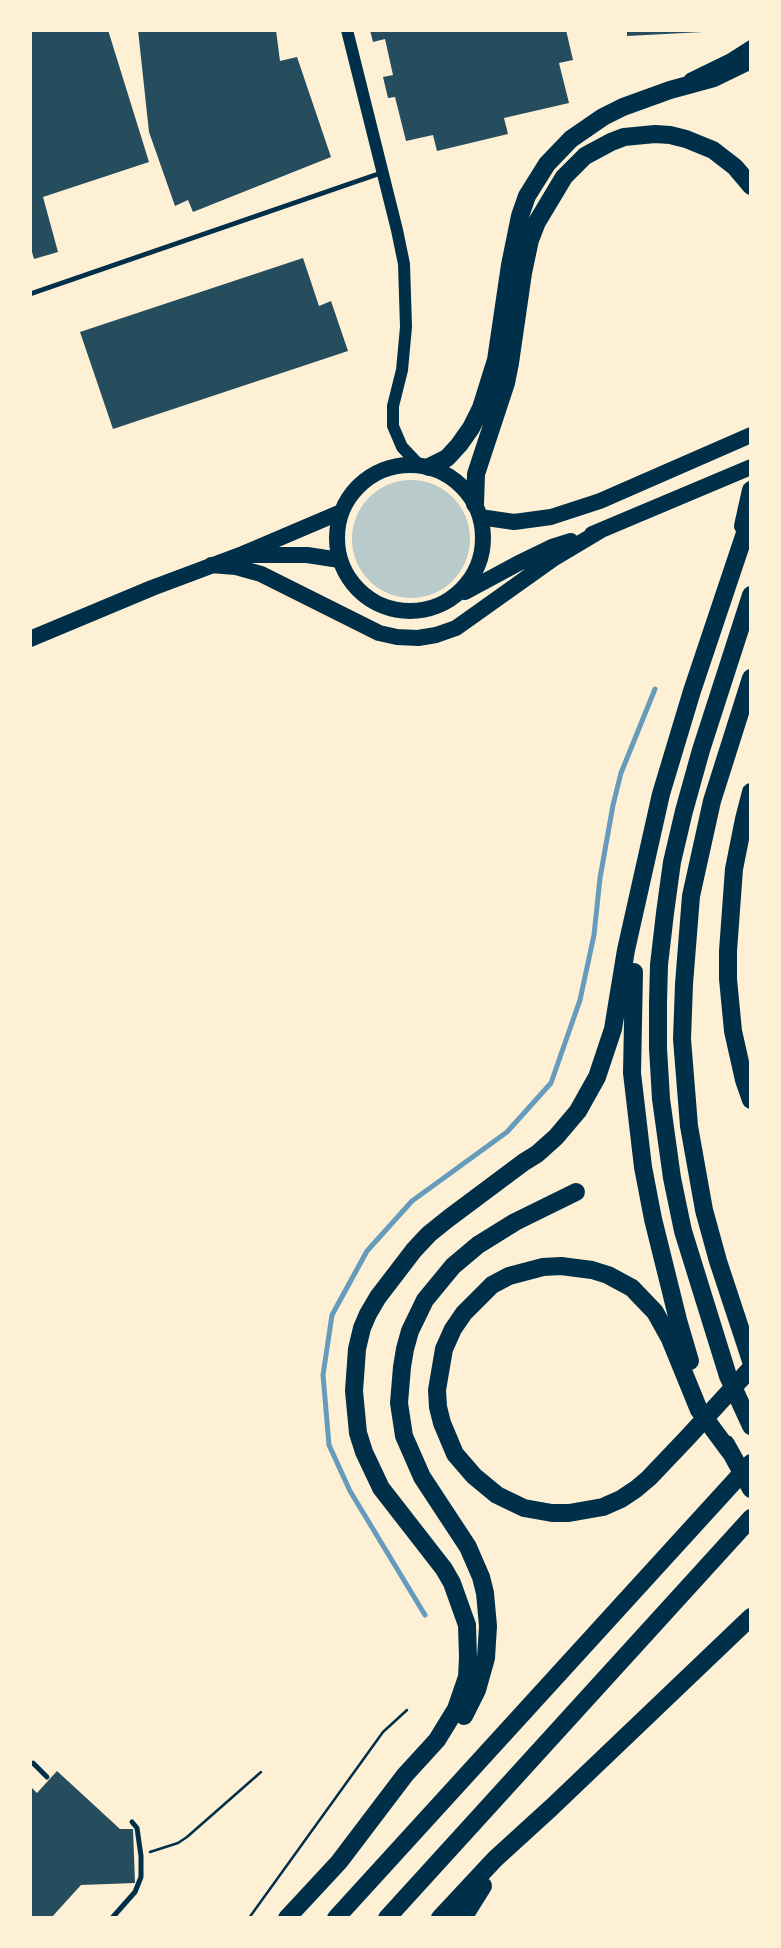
<!DOCTYPE html>
<style>
body{margin:0}
#map{position:relative;width:781px;height:1948px;overflow:hidden;background:#fdf0d5;font-family:Cabin,sans-serif}
canvas{display:block}
.frame{position:absolute;inset:0;border:32px solid #fdf0d5;pointer-events:none}
</style>
<div id="map">
<canvas width="781" height="1948"></canvas>
<div class="frame"></div>
</div>
<script>
const c = document.querySelector('canvas').getContext('2d');
c.lineJoin = 'round';
function fillPath(path, color) {
  c.fillStyle = color;
  c.fill(path, 'evenodd');
}
function toPath(rows) {
  const path = new Path2D();
  for (const r of rows) {
    if (r.length === 3) {
      path.moveTo(r[0] + r[2], r[1]);
      path.arc(r[0], r[1], r[2], 0, 2 * Math.PI);
      continue;
    }
    path.moveTo(r[0], r[1]);
    for (let i = 2; i < r.length; i += 2) path.lineTo(r[i], r[i + 1]);
  }
  return path;
}
function trace(path, color, width, dash) {
  c.strokeStyle = color;
  c.lineWidth = width;
  c.lineCap = dash ? 'butt' : 'round';
  c.setLineDash(dash || []);
  c.stroke(path);
}
fillPath(toPath([
 [411,539,59]
]), '#b9caca');
trace(toPath([
 [425,1615,350,1491,329,1445,323,1375,332,1315,367,1251,412,1201,507,1132,551,1083,580,1000,594,935,600,878,613,805,621,773,655,689]
]), '#669bbc', 5);
fillPath(toPath([
 [37,30,108,30,149,162,43,197,58,252,34,259,30,245,30,32],
 [138,30,276,30,280,61,297,57,331,157,193,212,188,200,175,206,149,132],
 [370,30,566,30,573,60,559,63,569,103,504,118,508,134,437,151,433,135,406,141,395,97,388,98,383,77,393,75,385,39,373,42],
 [627,30,702,30,703,32,627,36],
 [303,258,319,306,331,301,348,351,113,429,80,332],
 [57,1771,120,1829,133,1829,135,1883,81,1885,51,1918,30,1918,30,1786,37,1793]
]), '#264d5e');
trace(toPath([
 [150,1852,178,1843,187,1837,261,1772],
 [249,1918,383,1732,407,1710]
]), '#003049', 2.5);
trace(toPath([
 [30,294,381,173],
 [30,1764,33,1763,47,1777],
 [112,1918,135,1892,141,1877,141,1856,137,1828,132,1822]
]), '#003049', 5);
trace(toPath([
 [347,30,397,230,404,264,406,327,402,370,393,406,393,426,402,447,420,466],
 [690,79,729,60,751,46]
]), '#003049', 12);
trace(toPath([
 [410,538,73],
 [480,517,514,522,551,517,600,501,751,435],
 [592,534,751,467],
 [246,555,307,555,340,560],
 [211,565,236,567,261,574,379,633,397,637,418,638,436,635,456,628,553,559,600,531],
 [465,592,517,564,552,547,571,541],
 [30,639,152,588,240,555,341,512]
]), '#003049', 16);
trace(toPath([
 [429,467,447,458,459,445,471,428,481,408,496,360,510,265,520,216,527,196,547,164,571,139,603,117,623,107,670,90,714,78,751,60],
 [475,504,476,474,506,383,510,363,523,273,530,240,537,222,564,177,585,156,611,142,624,137,655,134,670,135,686,139,713,150,735,167,751,186],
 [743,526,751,490],
 [751,595,701,750,684,811,672,862,665,913,659,965,658,1002,658,1048,661,1099,672,1178,683,1231,728,1376,751,1426],
 [751,678,712,801,691,896,684,984,682,1039,689,1126,704,1210,718,1261,751,1361],
 [751,792,744,819,734,869,728,951,728,979,733,1031,744,1080,751,1100],
 [634,972,632,1073,643,1167,653,1219,678,1320,690,1361],
 [726,1444,751,1489],
 [730,1452,699,1410,670,1339,655,1312,632,1288,608,1275,592,1270,561,1266,543,1267,509,1276,492,1285,464,1313,453,1329,444,1349,437,1390,438,1407,442,1423,455,1454,474,1476,497,1495,524,1508,552,1513,569,1513,603,1507,621,1499,636,1489,649,1478,688,1437,751,1368],
 [464,1716,477,1690,486,1658,488,1626,485,1593,481,1577,468,1547,422,1477,404,1436,399,1403,402,1367,405,1349,410,1331,425,1300,453,1266,478,1245,515,1222,576,1192],
 [287,1918,339,1862,405,1775,437,1740,456,1709,467,1677,468,1658,467,1625,452,1583,444,1569,381,1488,364,1452,358,1433,354,1391,357,1349,362,1328,368,1314,378,1297,414,1250,429,1234,449,1218,524,1162,537,1154,556,1137,578,1111,597,1077,613,1029,626,950,661,794,692,691,751,515],
 [336,1918,751,1463],
 [387,1918,751,1518],
 [440,1918,495,1859,552,1807,751,1617],
 [463,1918,483,1886]
]), '#003049', 18);
</script>
